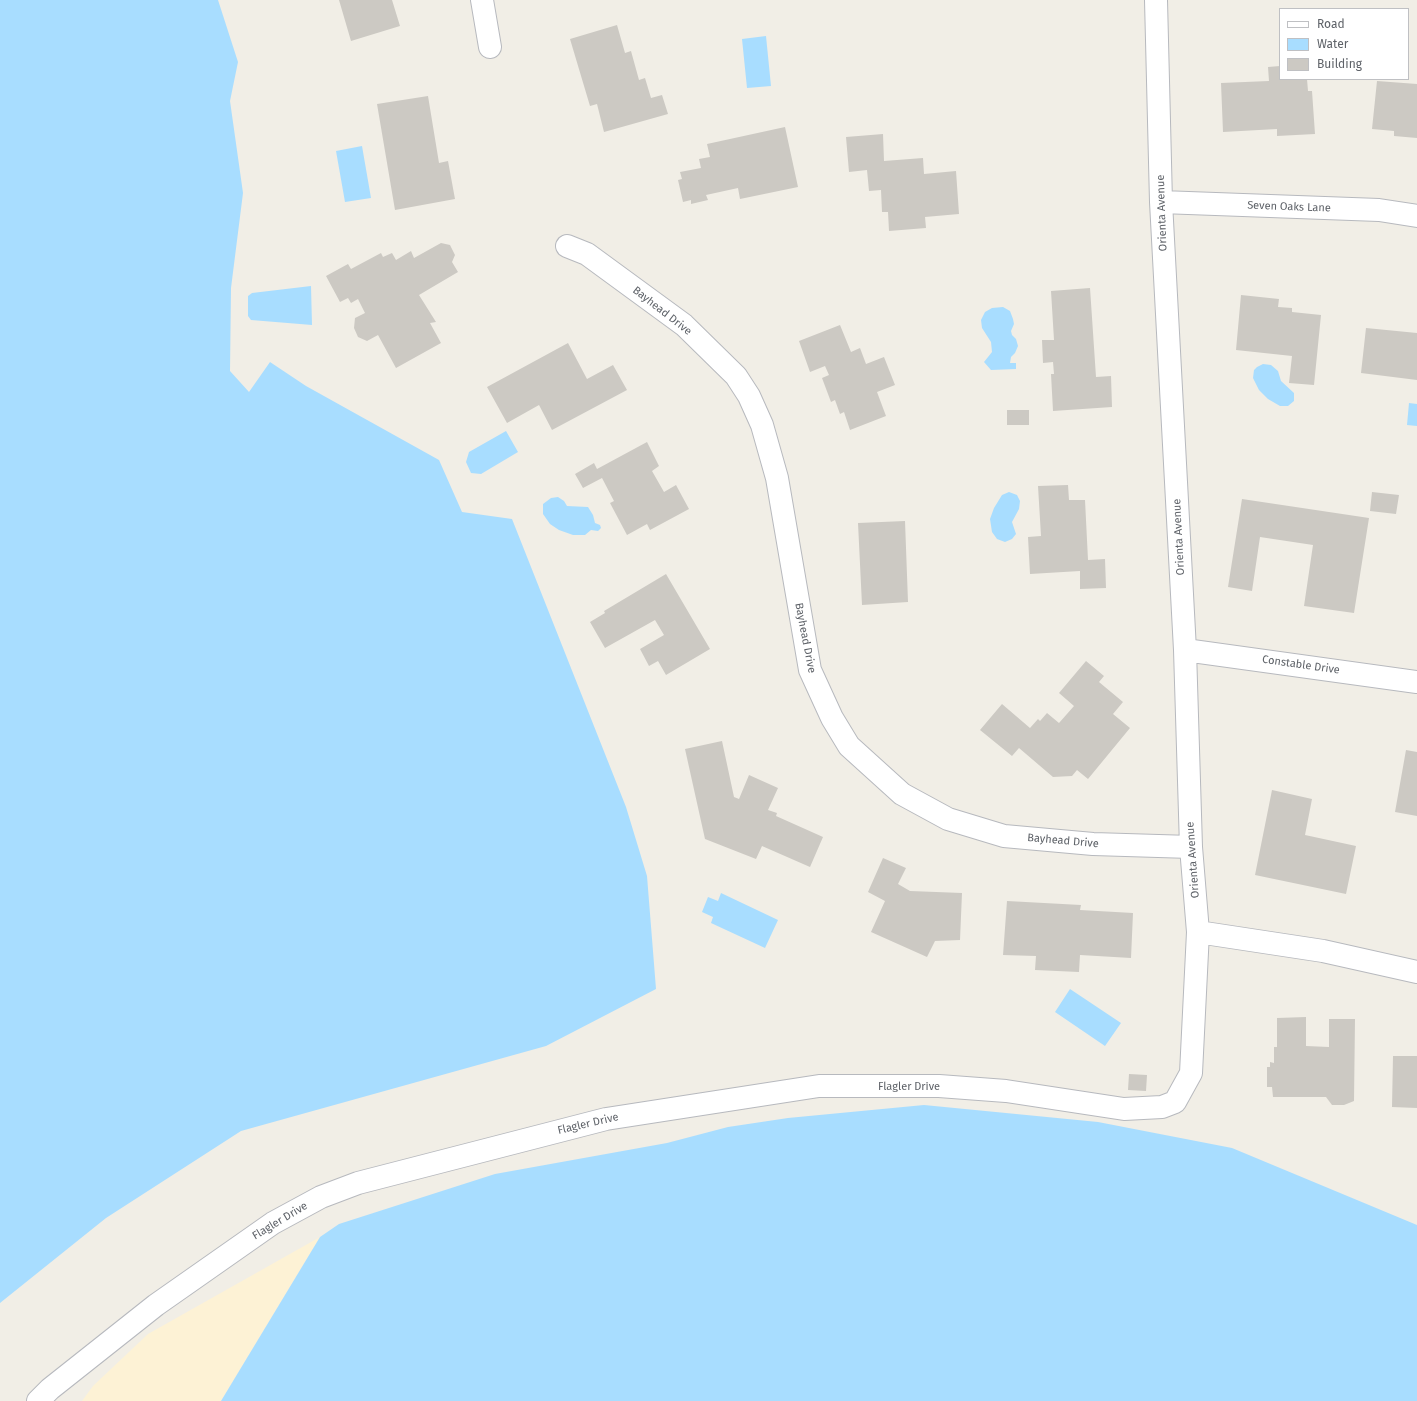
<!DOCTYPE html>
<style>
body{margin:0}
#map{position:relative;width:1417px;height:1401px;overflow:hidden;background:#f1eee6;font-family:"Fira Sans",sans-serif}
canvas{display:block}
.legend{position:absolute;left:1279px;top:8px;width:130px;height:72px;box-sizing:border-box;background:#fff;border:1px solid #bfc0c3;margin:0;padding:5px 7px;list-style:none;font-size:12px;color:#5e6268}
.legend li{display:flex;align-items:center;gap:8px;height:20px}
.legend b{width:20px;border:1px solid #bfc0c3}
</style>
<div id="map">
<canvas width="1417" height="1401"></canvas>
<ul class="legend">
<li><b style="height:5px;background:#fff"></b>Road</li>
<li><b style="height:11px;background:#a8ddff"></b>Water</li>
<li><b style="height:11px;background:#ccc9c3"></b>Building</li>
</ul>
</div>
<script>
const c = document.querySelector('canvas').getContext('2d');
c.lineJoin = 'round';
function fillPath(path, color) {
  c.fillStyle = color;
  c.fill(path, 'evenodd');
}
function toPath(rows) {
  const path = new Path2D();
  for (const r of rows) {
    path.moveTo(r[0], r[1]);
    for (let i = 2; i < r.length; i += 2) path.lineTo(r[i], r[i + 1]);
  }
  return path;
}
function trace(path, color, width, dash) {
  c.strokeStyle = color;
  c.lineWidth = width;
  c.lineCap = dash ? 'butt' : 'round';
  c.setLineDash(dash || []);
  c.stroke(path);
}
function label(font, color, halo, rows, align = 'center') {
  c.font = font + ' "Fira Sans",sans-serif';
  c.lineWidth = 3;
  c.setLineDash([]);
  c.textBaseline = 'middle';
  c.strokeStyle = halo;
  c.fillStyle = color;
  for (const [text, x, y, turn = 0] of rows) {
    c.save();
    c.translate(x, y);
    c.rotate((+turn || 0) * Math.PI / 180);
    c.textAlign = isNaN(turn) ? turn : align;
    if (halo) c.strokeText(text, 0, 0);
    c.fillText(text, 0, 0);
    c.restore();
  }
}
fillPath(toPath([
 [320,1237,221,1401,82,1401,93,1386,148,1334]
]), '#fdf2d5');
fillPath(toPath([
 [0,0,218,0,238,62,230,101,243,193,231,288,230,371,249,392,270,362,306,386,439,460,462,512,512,519,626,807,647,876,656,989,546,1046,241,1131,106,1218,0,1303],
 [766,36,771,86,747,88,742,39],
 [362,146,371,198,345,202,336,151],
 [311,286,312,325,251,320,248,316,248,296,252,293],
 [1003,307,1010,311,1013,319,1014,324,1011,331,1012,335,1016,339,1018,346,1015,353,1011,357,1010,363,1016,363,1016,369,991,370,984,362,992,352,991,342,982,328,981,320,985,312,992,308],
 [1263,364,1271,365,1278,371,1281,381,1294,393,1294,401,1288,406,1280,406,1268,399,1259,390,1253,378,1254,370,1257,367],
 [1409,403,1417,404,1417,426,1407,425],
 [506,431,518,452,481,474,471,473,466,462,469,452],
 [1009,492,1017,495,1020,501,1019,509,1012,522,1016,534,1012,539,1005,542,997,539,992,532,990,519,994,508,1002,495],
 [558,497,564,501,567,506,588,507,593,515,595,523,600,525,601,528,598,531,591,530,585,535,573,535,559,530,550,524,543,514,543,504,551,498],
 [721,893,778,920,765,948,711,923,713,917,702,912,708,897,718,901],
 [1070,989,1121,1023,1105,1046,1055,1012],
 [924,1105,1098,1122,1232,1148,1417,1225,1417,1401,221,1401,320,1237,339,1224,495,1174,667,1143,728,1127,788,1118]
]), '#a8ddff');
fillPath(toPath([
 [339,0,392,0,400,26,351,41],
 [617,25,625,53,631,51,639,80,645,78,651,98,662,95,668,114,604,132,597,104,590,106,570,39],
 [1280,66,1280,79,1307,79,1308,91,1312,91,1315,134,1277,136,1277,129,1223,132,1221,83,1269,81,1268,67],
 [1377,81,1417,84,1417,138,1394,136,1394,131,1372,129],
 [428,96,439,163,448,161,455,199,395,210,377,104],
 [785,127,798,187,740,199,738,188,706,195,708,200,691,204,691,200,683,202,678,180,682,179,680,172,701,168,699,159,710,157,707,144],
 [883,134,884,161,923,158,924,174,956,171,959,214,925,217,926,228,889,231,888,212,882,212,881,190,869,191,867,170,849,172,846,137],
 [441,243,450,245,455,255,452,262,458,272,419,295,436,322,430,323,441,343,396,368,378,335,367,341,358,337,354,328,355,318,365,313,358,299,351,303,348,298,340,302,326,276,348,264,351,269,381,253,383,257,392,253,396,260,411,251,414,258],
 [1090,288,1096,377,1111,376,1112,407,1053,411,1051,374,1054,374,1053,362,1043,363,1042,340,1054,340,1051,291],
 [1241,295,1279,299,1278,307,1292,308,1292,312,1321,315,1314,385,1289,383,1292,356,1236,350],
 [840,325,851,352,860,348,866,364,884,357,895,385,877,392,886,416,850,430,844,412,840,414,835,400,831,402,822,378,829,375,825,366,810,372,799,341],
 [1366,328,1417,333,1417,380,1361,373],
 [568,343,587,379,613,365,627,390,552,430,539,405,507,423,487,387],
 [1007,410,1029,410,1029,425,1007,425],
 [647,442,659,466,652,471,664,492,676,485,689,509,650,530,647,524,627,535,610,503,614,501,602,478,583,488,575,474,594,463,597,469],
 [1068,485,1069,500,1085,500,1088,560,1105,559,1106,588,1080,589,1080,571,1030,574,1028,537,1041,536,1038,486],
 [1372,492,1399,495,1396,514,1370,511],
 [1242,499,1369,518,1354,613,1304,606,1313,545,1260,537,1252,591,1228,587],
 [905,521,908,602,862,605,858,523],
 [666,574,710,649,666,675,658,661,649,666,640,649,664,635,655,620,605,648,590,622,605,613,604,611],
 [1086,661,1104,676,1099,682,1123,702,1113,714,1130,728,1088,779,1077,770,1072,776,1053,777,1019,748,1012,756,980,730,1002,704,1030,728,1038,719,1040,721,1047,713,1059,723,1074,706,1059,693],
 [722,741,734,797,739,799,749,775,778,788,768,810,777,813,776,816,823,837,810,867,762,846,756,859,705,839,685,749],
 [1406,750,1417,752,1417,816,1395,812],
 [1272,790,1312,799,1305,835,1356,846,1346,894,1255,875],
 [883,858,906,868,898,884,910,891,962,893,960,940,935,941,927,957,871,932,885,901,868,892],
 [1007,901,1081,905,1080,910,1133,913,1131,958,1080,955,1079,972,1035,970,1036,956,1003,955],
 [1306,1017,1306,1046,1329,1047,1329,1019,1355,1019,1354,1101,1344,1105,1332,1105,1326,1097,1273,1097,1272,1087,1267,1087,1267,1067,1270,1067,1270,1062,1274,1063,1274,1047,1277,1047,1277,1018],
 [1393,1056,1417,1056,1417,1108,1392,1107],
 [1129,1074,1147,1075,1146,1091,1128,1090]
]), '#ccc9c3');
const minor = toPath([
 [482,0,490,47],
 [1161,202,1379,210,1417,216],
 [567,246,587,254,684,325,736,376,749,396,762,425,777,478,810,670,832,718,849,746,902,794,948,819,1004,836,1093,844,1191,847],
 [1185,650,1417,682],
 [1198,932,1323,951,1417,972],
 [38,1401,50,1389,156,1305,273,1223,321,1197,358,1183,606,1119,819,1086,939,1086,1006,1091,1124,1109,1162,1107,1175,1102,1191,1073,1198,932,1191,847,1185,650,1161,202,1156,0]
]);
trace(minor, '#b7b9be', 24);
trace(minor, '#fff', 22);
label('11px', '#5e6268', '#fff', [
 ["Seven Oaks Lane",1289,207,2],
 ["Orienta Avenue",1162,213,-92],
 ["Bayhead Drive",662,311,38],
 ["Orienta Avenue",1179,537,-93],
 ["Bayhead Drive",805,638,79],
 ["Constable Drive",1301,665,8],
 ["Bayhead Drive",1063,841,5],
 ["Orienta Avenue",1193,860,-94],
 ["Flagler Drive",909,1087],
 ["Flagler Drive",588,1124,-13],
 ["Flagler Drive",280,1221,-31]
]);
</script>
